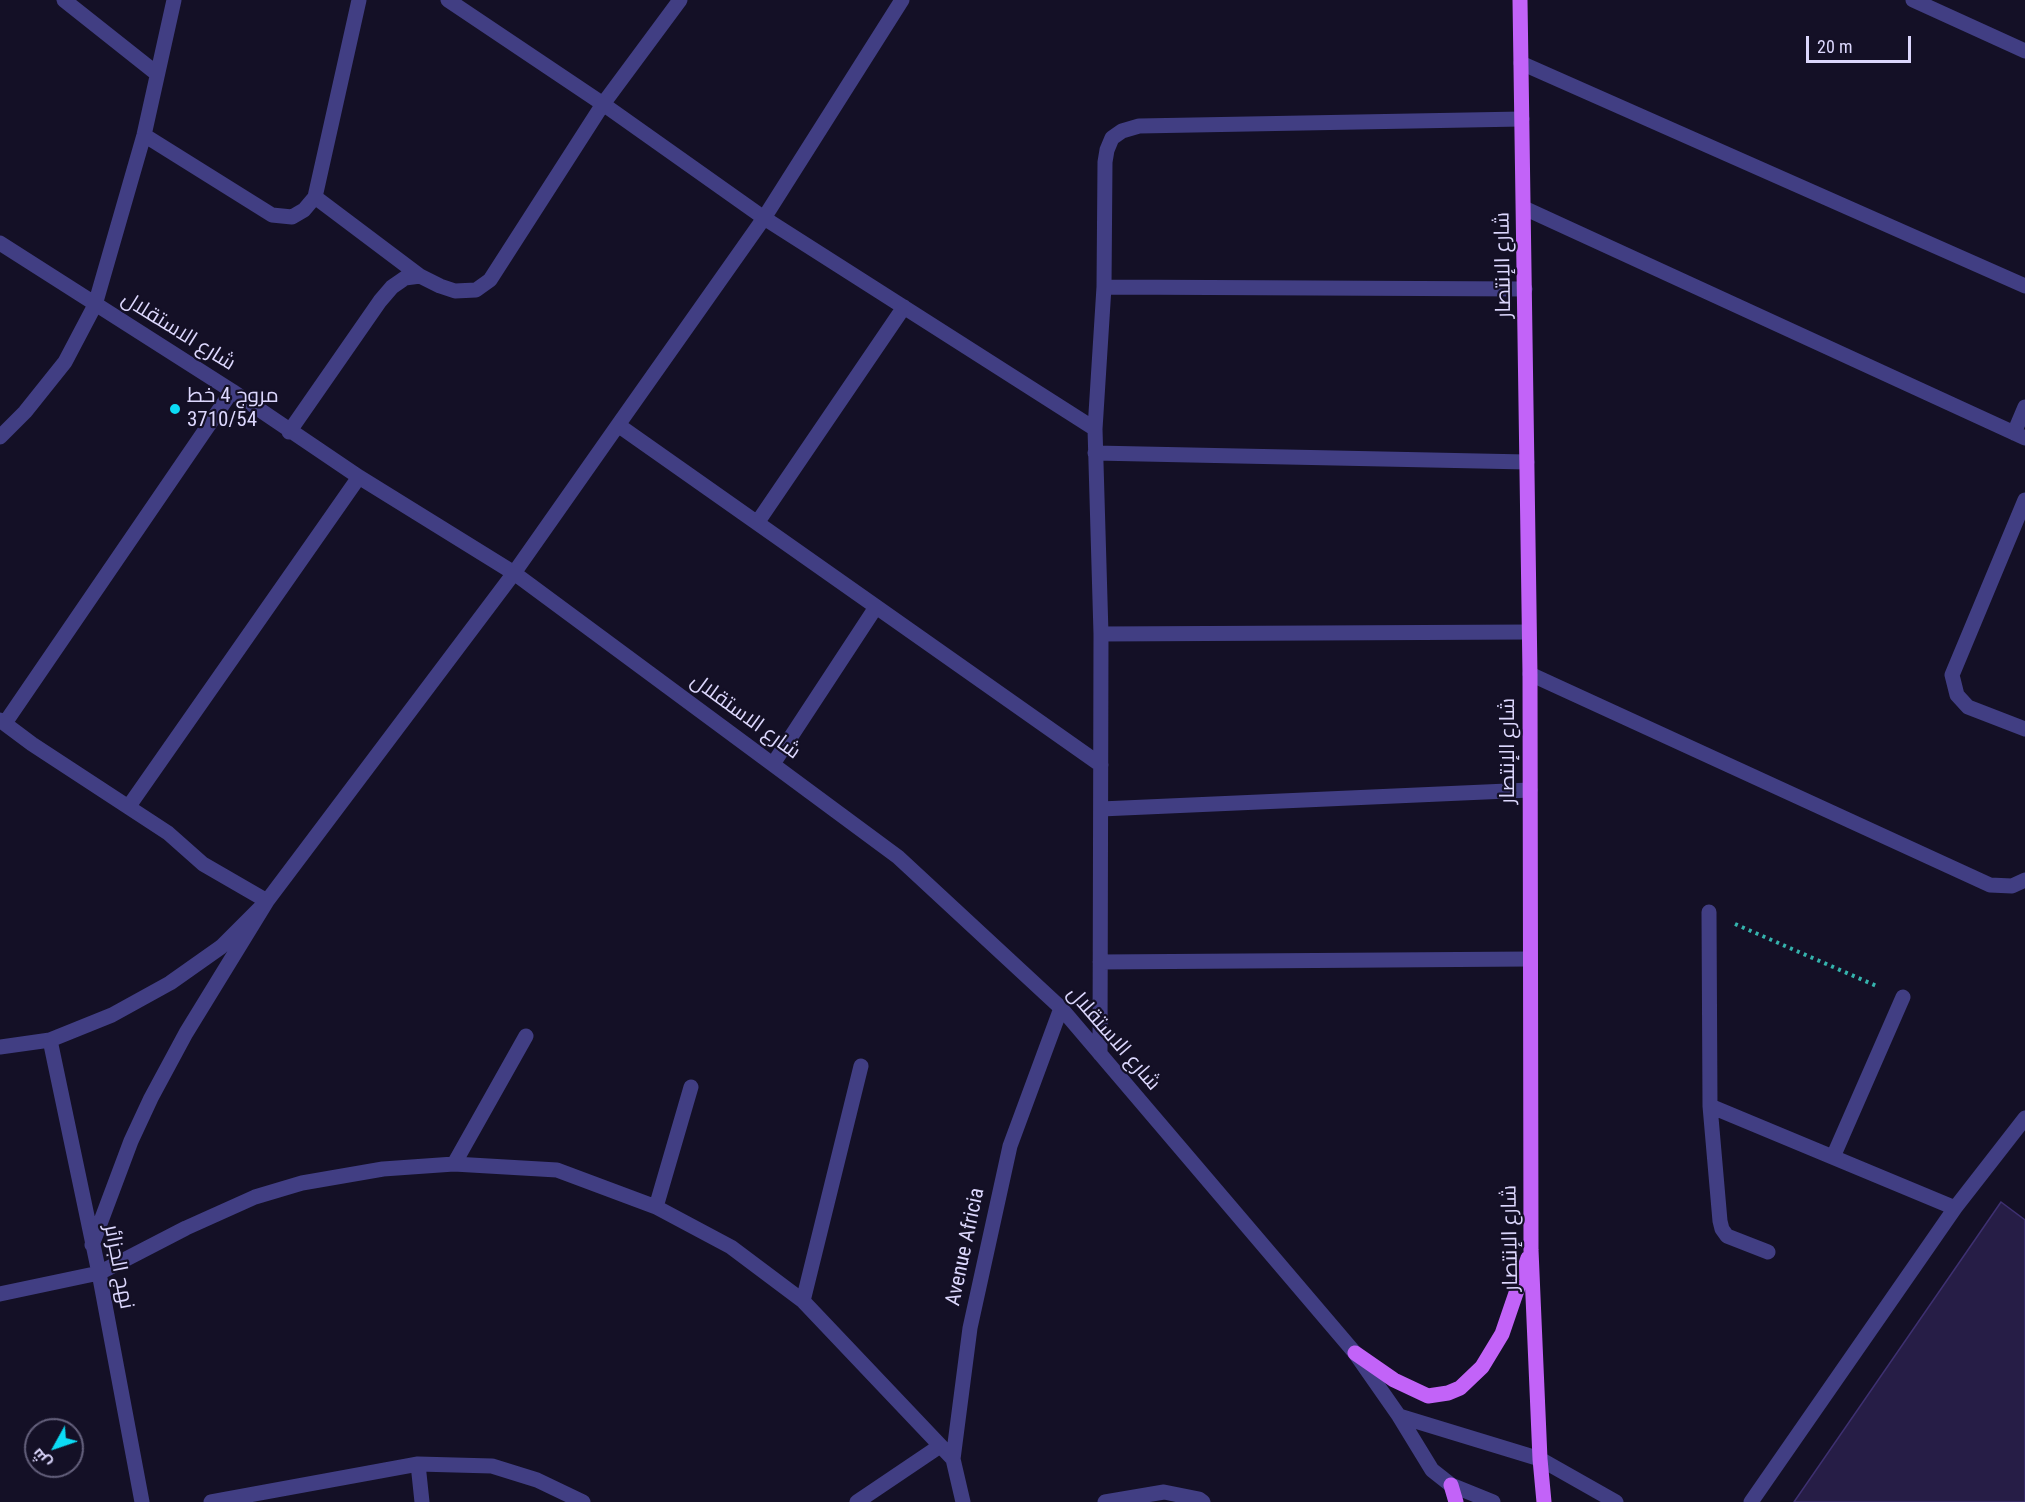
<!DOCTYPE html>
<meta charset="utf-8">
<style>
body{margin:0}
#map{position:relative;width:2025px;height:1502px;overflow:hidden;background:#141026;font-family:"Roboto Condensed",Cairo,sans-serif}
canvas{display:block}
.north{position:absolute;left:24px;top:1418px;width:60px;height:60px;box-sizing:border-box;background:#141026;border:2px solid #64607c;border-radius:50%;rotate:230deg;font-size:16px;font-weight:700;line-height:24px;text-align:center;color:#dcd7fd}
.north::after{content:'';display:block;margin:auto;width:21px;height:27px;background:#0cdbf5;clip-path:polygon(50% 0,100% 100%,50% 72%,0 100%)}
.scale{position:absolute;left:1806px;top:36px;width:105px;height:27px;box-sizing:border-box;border:3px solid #dcd7fd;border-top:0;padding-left:8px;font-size:18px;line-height:21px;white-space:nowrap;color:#dcd7fd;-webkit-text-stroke:4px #141026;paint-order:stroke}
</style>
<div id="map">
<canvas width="2025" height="1502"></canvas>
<div class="north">ش</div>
<div class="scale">20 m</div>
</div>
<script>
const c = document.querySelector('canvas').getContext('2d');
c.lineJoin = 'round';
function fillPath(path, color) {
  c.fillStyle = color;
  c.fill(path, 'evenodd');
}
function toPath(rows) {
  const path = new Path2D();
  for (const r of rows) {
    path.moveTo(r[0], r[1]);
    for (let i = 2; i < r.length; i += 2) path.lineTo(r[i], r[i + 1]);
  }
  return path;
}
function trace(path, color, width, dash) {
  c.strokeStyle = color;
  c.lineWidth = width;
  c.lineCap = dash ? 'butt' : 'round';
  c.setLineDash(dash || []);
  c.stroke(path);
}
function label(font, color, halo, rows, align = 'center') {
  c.font = font + ' "Roboto Condensed",Cairo,sans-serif';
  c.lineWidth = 4.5;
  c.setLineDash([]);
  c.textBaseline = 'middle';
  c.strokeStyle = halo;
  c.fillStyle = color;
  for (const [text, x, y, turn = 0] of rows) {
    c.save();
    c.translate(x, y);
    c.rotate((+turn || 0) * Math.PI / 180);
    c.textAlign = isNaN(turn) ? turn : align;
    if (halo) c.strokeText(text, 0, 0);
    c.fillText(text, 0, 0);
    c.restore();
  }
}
const building = toPath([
 [2001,1202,2025,1220,2025,1502,1794,1502,2001,1202]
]);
fillPath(building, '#261d46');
trace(building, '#3e3071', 1.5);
trace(toPath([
 [1735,924,1879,987]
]), '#35b3ad', 4, [3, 4.5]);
trace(toPath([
 [64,0,156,73],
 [448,0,603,104,764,218,1095,429],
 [1913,0,2025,51],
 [1521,63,2025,286],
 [144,135,272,215,292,217,304,210,315,197,359,0],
 [315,197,420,276],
 [1524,208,2025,438],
 [0,243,232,391,359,477,514,573,898,857,1061,1008,1355,1353,1399,1416,1432,1470,1451,1485,1493,1502],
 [1104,287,1525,289],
 [618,425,1101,765],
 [289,432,380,301,392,287,405,278,420,276,440,286,455,291,476,290,490,280,603,104,680,0],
 [2014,433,2025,407],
 [0,437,25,412,65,362,95,305,144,135,174,0],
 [1095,453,1527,462],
 [2025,500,1952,675,1957,695,1968,707,2025,729],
 [757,523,904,307],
 [1101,634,1529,632],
 [1530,674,1990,885,2012,886,2025,880],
 [0,720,32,744,168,833,203,864,267,901,186,1033,151,1098,131,1141,92,1245],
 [5,723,232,391],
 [773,764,876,607],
 [129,806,359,477],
 [1101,809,1530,790],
 [1709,912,1710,1106,1720,1221,1722,1229,1727,1236,1768,1252],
 [1100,962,1530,959],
 [50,1040,99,1273,142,1502],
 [0,1047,50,1040,112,1015,170,983,221,947,267,901,514,573,618,425,764,218,902,0],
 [1100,1054,1101,634,1095,429,1104,287,1105,162,1107,150,1112,138,1122,131,1139,126,1522,119],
 [1710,1106,1955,1208],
 [1833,1157,1903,997],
 [454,1164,526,1036],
 [656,1207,691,1087],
 [0,1294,99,1273,186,1228,255,1197,302,1183,383,1169,454,1164,557,1170,656,1207,731,1247,803,1301,953,1459],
 [803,1301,861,1066],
 [1399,1416,1540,1459,1616,1502],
 [418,1464,422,1502],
 [211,1502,418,1464,492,1466,537,1480,583,1502],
 [857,1502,940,1446],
 [963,1502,953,1459,970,1328,1010,1146,1061,1008],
 [1105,1502,1164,1492,1199,1499,1203,1502],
 [1751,1502,1955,1208,2025,1118]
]), '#413e83', 15);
trace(toPath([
 [1520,0,1530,674,1531,1250,1540,1459,1544,1502],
 [1355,1353,1394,1380,1428,1396,1448,1393,1460,1388,1482,1367,1502,1334,1528,1258],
 [1451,1485,1456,1502]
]), '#c263f8', 15);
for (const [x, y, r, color] of [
 [175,409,6,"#0cdbf5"]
]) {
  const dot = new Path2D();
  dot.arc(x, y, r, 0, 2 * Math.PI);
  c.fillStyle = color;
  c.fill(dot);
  trace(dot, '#141026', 2);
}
label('21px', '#dcd7fd', '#141026', [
 ["شارع الإنتصار",1504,265,-91],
 ["شارع الاستقلال",178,332,32],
 ["شارع الاستقلال",745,717,36],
 ["شارع الإنتصار",1509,751,-90],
 ["شارع الاستقلال",1113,1039,49],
 ["شارع الإنتصار",1511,1238,-91],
 ["Avenue Africia",966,1247,-78],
 ["نهج الجزائر",118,1267,79]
]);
label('21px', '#dcd7fd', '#141026', [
 ["مروج 4 خط",187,397],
 ["3710/54",187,421]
], 'left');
</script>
